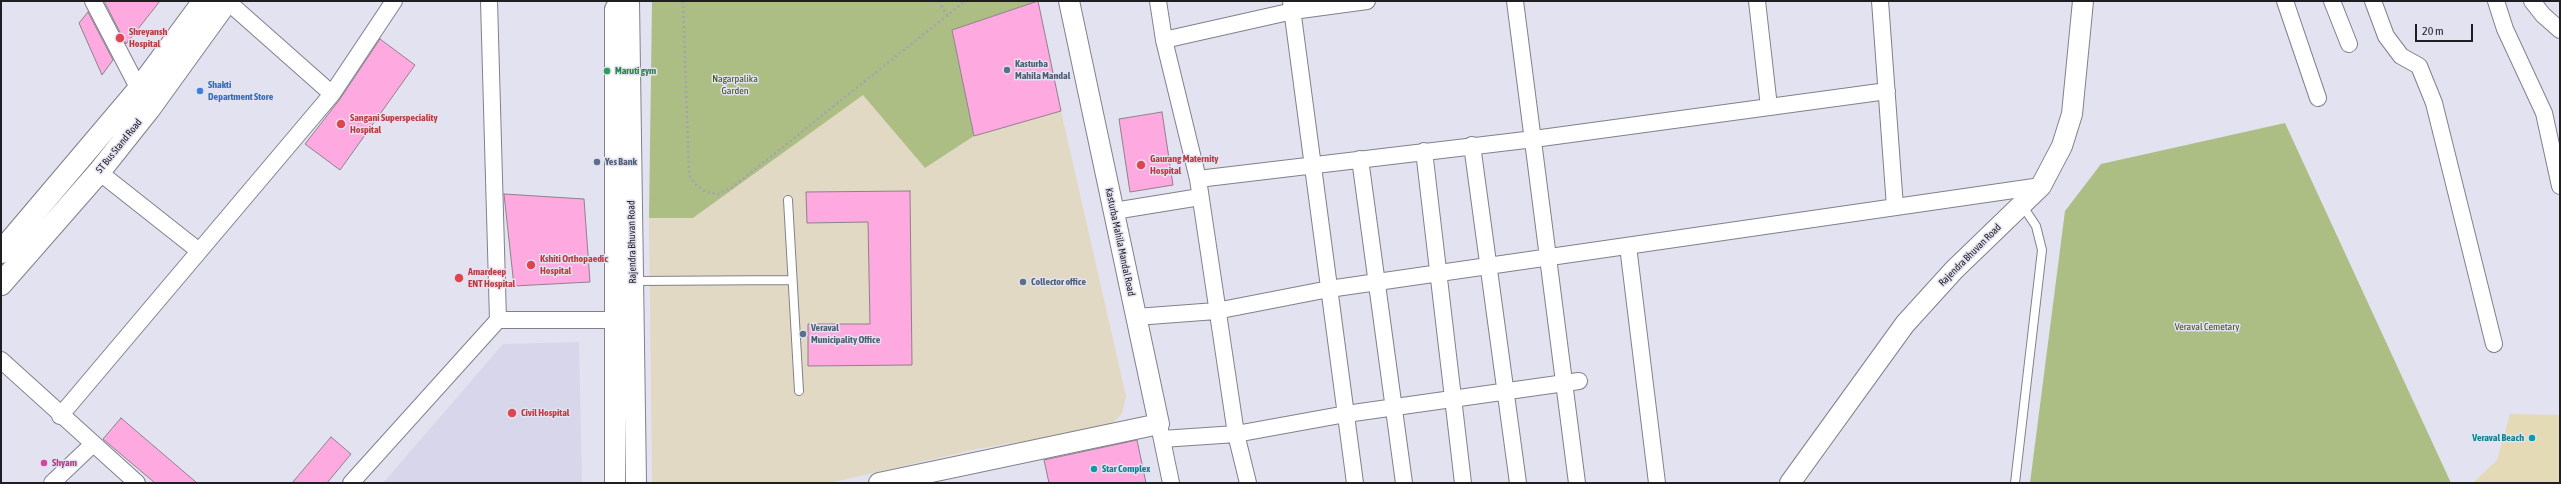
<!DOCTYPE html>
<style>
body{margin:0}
#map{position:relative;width:2561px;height:484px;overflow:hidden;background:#e3e2f0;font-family:"Asap Condensed",sans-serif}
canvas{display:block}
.frame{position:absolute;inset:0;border:2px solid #1f1e23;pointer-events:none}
.scale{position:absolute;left:2415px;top:24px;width:58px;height:18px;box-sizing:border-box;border:2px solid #1f1e23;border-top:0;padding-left:5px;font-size:12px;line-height:14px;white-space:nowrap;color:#1f1e23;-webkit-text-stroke:3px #e3e2f0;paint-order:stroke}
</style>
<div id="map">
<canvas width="2561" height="484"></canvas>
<div class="frame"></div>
<div class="scale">20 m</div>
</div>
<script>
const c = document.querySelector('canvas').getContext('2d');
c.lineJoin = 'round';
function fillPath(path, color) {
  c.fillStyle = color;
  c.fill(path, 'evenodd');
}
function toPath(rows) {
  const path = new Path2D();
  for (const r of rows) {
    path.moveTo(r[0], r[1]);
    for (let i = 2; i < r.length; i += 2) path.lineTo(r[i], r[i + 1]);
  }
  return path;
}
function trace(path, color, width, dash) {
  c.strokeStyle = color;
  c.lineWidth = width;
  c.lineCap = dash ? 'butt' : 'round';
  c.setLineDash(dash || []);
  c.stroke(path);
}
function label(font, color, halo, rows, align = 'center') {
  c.font = font + ' "Asap Condensed",sans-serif';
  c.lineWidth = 3;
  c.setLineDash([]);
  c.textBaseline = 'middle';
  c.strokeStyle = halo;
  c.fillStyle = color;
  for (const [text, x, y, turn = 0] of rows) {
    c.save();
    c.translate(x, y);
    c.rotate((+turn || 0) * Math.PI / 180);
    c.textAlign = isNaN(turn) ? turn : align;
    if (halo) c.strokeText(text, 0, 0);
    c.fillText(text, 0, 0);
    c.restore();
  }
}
fillPath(toPath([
 [863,94,925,168,974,136,1061,111,1126,396,1122,414,1108,427,977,449,830,483,652,483,649,218,693,218]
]), '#e2d9c4');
fillPath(toPath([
 [579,342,582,483,383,483,503,344]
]), '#d8d6eb');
fillPath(toPath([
 [652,1,1038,1,952,30,974,136,925,168,863,95,693,218,649,218],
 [2285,123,2451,483,2030,483,2065,211,2101,164]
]), '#adbe85');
fillPath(toPath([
 [2510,414,2560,415,2560,483,2473,483,2497,460]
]), '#e4dab5');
const building = toPath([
 [104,1,160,1,126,44,104,1],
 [1038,1,1061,111,974,136,952,30,1038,1],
 [88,12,113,60,102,75,79,23,88,12],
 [380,39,415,65,340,170,305,144,340,99,380,39],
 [1162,112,1173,185,1130,192,1119,119,1162,112],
 [910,191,912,365,808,366,808,324,870,324,868,222,807,223,806,192,910,191],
 [504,194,584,199,590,282,514,286,504,194],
 [121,418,197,483,155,483,103,439,121,418],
 [331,437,351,454,327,483,292,483,331,437],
 [1137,440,1146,483,1049,483,1044,460,1137,440]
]);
fillPath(building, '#fea9df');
trace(building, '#8e8189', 1);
const service = toPath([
 [788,200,799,391],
 [634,281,791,280],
 [2015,483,2042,250,2036,226,2022,205]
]);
const minor = toPath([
 [93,1,143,97],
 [227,1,332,94,394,1],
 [489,1,498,320],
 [1158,1,1164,40,1198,179,1236,434,1248,483],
 [1291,1,1355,483],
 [1515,1,1577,483],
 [1757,1,1769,107],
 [1880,1,1895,207],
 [2285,1,2318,98],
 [2332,1,2349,44],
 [2373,1,2386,36,2401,56,2419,66,2434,103,2494,344],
 [2496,1,2505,29,2544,113,2560,186],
 [2532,1,2543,15,2560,30],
 [1164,40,1293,11,1367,1],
 [1472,145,1518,483],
 [1424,151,1463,483],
 [1360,159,1404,483],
 [99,172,199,251],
 [1198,179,1534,139,1887,91],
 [1114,211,1200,197],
 [1628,246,1657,483],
 [1136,317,1216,311,1329,289,2041,186],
 [1,360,137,483],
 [60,416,332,94],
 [1160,430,1171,483],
 [1162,439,1236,434,1346,414,1579,381],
 [52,483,93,444],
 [351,483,498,320,626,320]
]);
const tertiary = toPath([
 [629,1,636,483],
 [615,9,615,483],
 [879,483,1159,424,1069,1],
 [1790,483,1905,324,1954,270,2041,186,2062,146,2072,114,2083,1]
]);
const primary = toPath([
 [1,252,139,89,204,1],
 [1,284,99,172,149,109,227,1]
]);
trace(service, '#81808c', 10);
trace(minor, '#81808c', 18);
trace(tertiary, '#81808c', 22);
trace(primary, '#81808c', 24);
trace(toPath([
 [683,1,689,174,696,185,706,192,719,194,733,187,965,1],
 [939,1,947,15]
]), '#a4a3af', 2.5, [2, 3]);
trace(service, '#fff', 8);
trace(minor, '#fff', 16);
trace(tertiary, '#fff', 20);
trace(primary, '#fff', 22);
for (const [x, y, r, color] of [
 [120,38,5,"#e0444e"],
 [1007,70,4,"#5c6f8a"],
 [607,71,4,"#2e9e5b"],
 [200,91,4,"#3f7fe0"],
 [341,124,5,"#e0444e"],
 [597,162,4,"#5c6f8a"],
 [1141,165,5,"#e0444e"],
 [531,265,5,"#e0444e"],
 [459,278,5,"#e0444e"],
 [1023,282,4,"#5c6f8a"],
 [803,334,4,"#5c6f8a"],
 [512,413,5,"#e0444e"],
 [2532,438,4,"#0f9aa8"],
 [44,463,4,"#d1479c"],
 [1094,469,4,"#0f9aa8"]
]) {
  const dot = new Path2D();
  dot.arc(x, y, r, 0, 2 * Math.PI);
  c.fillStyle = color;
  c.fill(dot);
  trace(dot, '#e3e2f0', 1.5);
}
label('bold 10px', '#be3a42', '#e3e2f0', [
 ["Shreyansh",129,32],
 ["Hospital",129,44],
 ["Sangani Superspeciality",350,118],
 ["Hospital",350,130],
 ["Gaurang Maternity",1150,159],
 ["Hospital",1150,171],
 ["Kshiti Orthopaedic",540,259],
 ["Hospital",540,271],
 ["Amardeep",468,272],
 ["ENT Hospital",468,284],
 ["Civil Hospital",521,413]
], 'left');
label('bold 10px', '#4e5e75', '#e3e2f0', [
 ["Kasturba",1015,64],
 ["Mahila Mandal",1015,76],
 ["Yes Bank",605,162],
 ["Collector office",1031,282],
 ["Veraval",811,328],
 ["Municipality Office",811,340]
], 'left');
label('bold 10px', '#27864d', '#e3e2f0', [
 ["Maruti gym",615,71]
], 'left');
label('10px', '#3f4e0a', '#e3e2f0', [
 ["Nagarpalika",735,79],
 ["Garden",735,91],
 ["Veraval Cemetary",2207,327]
]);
label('bold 10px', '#366cbe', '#e3e2f0', [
 ["Shakti",208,85],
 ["Department Store",208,97]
], 'left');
label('10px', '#1f1e23', '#e3e2f0', [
 ["ST Bus Stand Road",119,146,-51],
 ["Rajendra Bhuvan Road",632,242,-91],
 ["Kasturba Mahila Mandal Road",1120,242,78],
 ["Rajendra Bhuvan Road",1970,255,-45]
]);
label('bold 10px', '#0d838f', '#e3e2f0', [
 ["Veraval Beach",2524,438],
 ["Star Complex",1102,469,"left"]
], 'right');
label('bold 10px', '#b23c85', '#e3e2f0', [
 ["Shyam",52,463]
], 'left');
</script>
